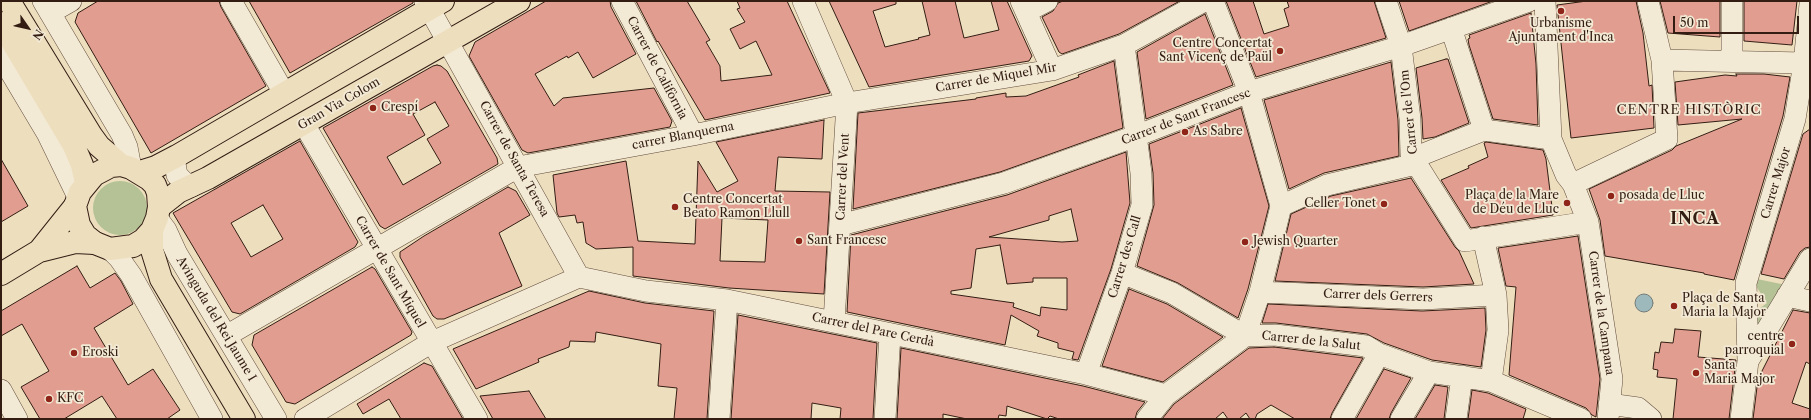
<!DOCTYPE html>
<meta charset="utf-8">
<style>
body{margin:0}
#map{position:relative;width:1811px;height:420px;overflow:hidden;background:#eddebe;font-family:"Libre Caslon Text",serif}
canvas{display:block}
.frame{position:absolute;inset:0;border:2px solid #331d13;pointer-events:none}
.north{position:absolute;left:8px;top:8px;width:40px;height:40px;-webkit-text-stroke:3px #f3ead5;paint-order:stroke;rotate:124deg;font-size:11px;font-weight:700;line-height:16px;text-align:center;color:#331d13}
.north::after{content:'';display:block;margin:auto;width:14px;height:18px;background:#331d13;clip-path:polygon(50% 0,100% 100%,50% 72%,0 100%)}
.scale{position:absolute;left:1673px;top:16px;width:126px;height:18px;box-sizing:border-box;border:2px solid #331d13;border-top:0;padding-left:5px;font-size:12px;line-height:14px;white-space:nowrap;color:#331d13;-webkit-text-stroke:3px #f3ead5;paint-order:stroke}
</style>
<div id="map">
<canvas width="1811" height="420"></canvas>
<div class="frame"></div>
<div class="north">N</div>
<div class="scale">50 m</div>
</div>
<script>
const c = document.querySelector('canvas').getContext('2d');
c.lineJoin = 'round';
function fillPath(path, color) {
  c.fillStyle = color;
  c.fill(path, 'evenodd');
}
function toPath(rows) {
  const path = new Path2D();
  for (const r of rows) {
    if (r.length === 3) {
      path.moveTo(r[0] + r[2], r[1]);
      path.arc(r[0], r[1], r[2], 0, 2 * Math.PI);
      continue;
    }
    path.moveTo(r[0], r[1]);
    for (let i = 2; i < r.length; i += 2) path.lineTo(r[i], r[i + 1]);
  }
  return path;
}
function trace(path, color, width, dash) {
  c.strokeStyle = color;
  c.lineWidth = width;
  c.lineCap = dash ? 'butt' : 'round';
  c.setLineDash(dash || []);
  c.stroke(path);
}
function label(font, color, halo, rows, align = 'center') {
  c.font = font + ' "Libre Caslon Text",serif';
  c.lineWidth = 3.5;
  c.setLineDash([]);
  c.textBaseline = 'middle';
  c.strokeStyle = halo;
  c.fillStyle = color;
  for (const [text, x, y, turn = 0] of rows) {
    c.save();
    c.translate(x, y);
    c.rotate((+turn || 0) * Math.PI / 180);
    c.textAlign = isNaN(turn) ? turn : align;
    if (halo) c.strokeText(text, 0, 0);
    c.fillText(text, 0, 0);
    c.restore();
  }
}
fillPath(toPath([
 [120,208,27],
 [1757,279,1786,285,1753,336,1752,314,1767,303,1756,286]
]), '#b4c295');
const water = toPath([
 [1644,303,9]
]);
fillPath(water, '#9eb9bc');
trace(water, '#737b78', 1);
const building = toPath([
 [98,1,219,1,221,7,266,86,151,153,75,22,78,13,98,1],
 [249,1,413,1,413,3,290,73,249,1],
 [546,1,610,1,611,7,636,54,593,78,578,52,568,58,567,56,535,74,554,106,563,98,654,88,672,121,670,127,528,153,522,150,469,56,475,42,546,1],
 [636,1,687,1,710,40,706,42,720,66,721,81,772,75,756,41,740,49,730,29,745,22,737,9,740,8,737,1,787,1,830,93,705,120,658,41,657,42,636,1],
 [829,1,896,1,896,4,873,11,885,47,919,39,918,38,930,35,922,1,955,1,964,38,999,30,991,1,1007,1,1032,56,1029,61,869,87,829,1],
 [1063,1,1175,1,1178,2,1119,34,1062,54,1059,52,1042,17,1053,11,1058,3,1063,1],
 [1226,1,1253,1,1264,34,1289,26,1284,9,1289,7,1287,1,1374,1,1386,38,1256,77,1226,1],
 [1399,1,1493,1,1409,31,1399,1],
 [1587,1,1636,1,1643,33,1649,86,1652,85,1654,128,1571,138,1557,5,1587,1],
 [1660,1,1720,1,1720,37,1668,33,1660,1],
 [1744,1,1797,1,1792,45,1744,41,1744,1],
 [1531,13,1536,64,1538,125,1493,119,1469,45,1468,39,1470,38,1469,35,1531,13],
 [1205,14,1233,85,1146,119,1137,52,1205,14],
 [1446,59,1448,59,1469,123,1435,137,1423,139,1422,118,1416,68,1446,59],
 [1114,61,1123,128,1000,172,853,209,858,113,976,99,976,98,1006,93,1006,97,1026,96,1079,77,1078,75,1114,61],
 [1391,62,1398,120,1399,156,1324,173,1289,189,1264,100,1391,62],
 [437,65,441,66,447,71,497,158,498,164,385,229,380,226,323,128,433,66,437,65],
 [435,102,449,126,427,139,441,163,403,185,387,157,425,135,413,114,435,102],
 [1736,74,1764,74,1790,77,1783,116,1734,280,1704,274,1704,273,1605,256,1600,220,1589,189,1672,150,1676,146,1742,119,1678,125,1675,82,1725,75,1737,76,1736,74],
 [1241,108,1269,206,1248,289,1238,318,1178,283,1137,266,1154,205,1153,173,1149,144,1241,108],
 [824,120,822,159,778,157,775,191,830,192,824,294,729,288,633,276,633,247,596,249,586,243,583,222,577,223,575,215,559,217,557,213,553,175,626,161,638,241,695,244,698,161,717,192,738,181,716,142,824,120],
 [722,218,768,220,765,262,720,261,722,218],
 [1810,129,1810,247,1805,248,1800,252,1784,279,1761,274,1803,134,1810,129],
 [300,141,358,242,355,247,240,314,232,312,173,213,300,141],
 [263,205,283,239,251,257,231,223,263,205],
 [1486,142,1543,150,1546,159,1553,215,1471,228,1441,180,1469,168,1468,166,1488,157,1484,143,1486,142],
 [1126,152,1130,203,1111,269,1078,360,1072,359,1074,352,1058,348,1058,343,1037,336,1039,331,1011,315,1005,345,847,312,851,235,1007,195,1126,152],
 [1071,209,1078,241,1062,242,989,237,1049,220,1049,216,1071,209],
 [1000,245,1007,284,1033,282,1033,278,1067,278,1067,310,1041,307,1040,316,1013,307,1014,303,951,294,951,291,971,288,976,249,1000,245],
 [1,159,28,206,1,222,1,159],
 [1411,178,1455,247,1459,251,1474,284,1423,287,1275,281,1291,214,1331,196,1411,178],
 [508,187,516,191,530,215,499,233,522,286,444,319,437,319,433,316,400,257,400,252,424,236,508,187],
 [1578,236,1600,379,1596,417,1592,415,1586,408,1509,375,1516,287,1506,286,1498,248,1578,236],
 [77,266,90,288,115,273,121,281,133,304,94,328,128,385,153,369,180,410,167,419,117,419,102,396,64,419,40,419,21,387,49,371,22,324,1,336,1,311,77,266],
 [372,267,375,269,412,332,411,335,295,404,286,402,252,345,254,335,372,267],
 [1129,289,1167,304,1223,337,1163,382,1102,366,1129,289],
 [589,291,645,303,714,311,707,419,674,419,677,388,658,386,661,344,596,332,595,342,570,341,569,347,538,359,539,362,476,389,453,349,589,291],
 [1268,304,1422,311,1485,308,1486,330,1481,367,1432,360,1384,343,1367,334,1276,323,1262,323,1268,304],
 [1793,310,1810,313,1810,364,1806,362,1792,403,1810,409,1810,419,1753,419,1757,387,1762,371,1793,310],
 [738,315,877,343,873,419,840,419,841,408,812,403,811,419,731,419,738,315],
 [1675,329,1701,331,1698,357,1736,360,1729,419,1673,419,1677,379,1657,377,1658,370,1653,369,1655,352,1659,353,1661,342,1673,343,1675,329],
 [1274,347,1363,358,1332,413,1330,419,1295,419,1271,405,1257,414,1255,419,1250,419,1246,413,1239,419,1228,419,1223,412,1215,419,1162,419,1174,404,1249,348,1274,347],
 [901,348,1083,386,1145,402,1137,412,1135,419,1059,419,1050,416,1047,419,1007,406,1006,416,999,415,998,419,967,419,943,414,943,419,897,419,901,348],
 [424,363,432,366,463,419,401,419,389,399,363,414,357,404,424,363],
 [1384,369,1411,378,1391,413,1389,419,1356,419,1384,369],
 [1435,385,1448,387,1444,419,1415,419,1435,385],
 [1472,390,1488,393,1526,409,1523,419,1468,419,1472,390],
 [529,391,546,419,493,419,480,396,529,391]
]);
fillPath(building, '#e19e90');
trace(building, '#331d13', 1);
const minor = toPath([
 [43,1,122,135,127,147,131,168],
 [231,1,284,93],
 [425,1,579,277],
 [622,1,693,135],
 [803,1,847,103,834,322],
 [1021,1,1052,70],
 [1386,1,1401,46,1410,119,1411,155,1465,241,1588,222],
 [1545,1,1551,139,1566,175,1573,184,1588,222,1612,379,1608,419],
 [1026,12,1047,1],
 [50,13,71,1],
 [1451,28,1484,130,1551,139],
 [1,56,47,133,78,197],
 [1662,60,1804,63],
 [1732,61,1732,1],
 [304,124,477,419],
 [177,156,175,164,177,175,184,182,192,186],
 [1416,164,1421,155,1484,130],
 [1573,184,1667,139,1662,60,1648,1],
 [1281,206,1327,185,1416,164],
 [157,218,166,230,177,254,276,419],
 [840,225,1004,183,1136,136,1249,92,1401,46,1529,1],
 [1483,237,1496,295,1498,330,1491,381],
 [110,249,119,258,131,275,212,419],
 [1122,273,1172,293,1245,336],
 [579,277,646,291,727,300,1086,374,1166,395],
 [1260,292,1423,299,1496,295],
 [1787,296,1810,301],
 [226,336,518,167,693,135,847,103,1052,70,1124,45,1204,1],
 [1245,336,1275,335,1366,346,1379,354,1429,372,1491,381,1581,419],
 [1748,361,1810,259],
 [1086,374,1122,273,1142,205,1141,173,1124,45],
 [1,390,17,419],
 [1609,404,1638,408,1651,419],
 [305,419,432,342,579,277],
 [719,419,727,300],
 [885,419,890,334],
 [1147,419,1166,395,1245,336,1260,292,1281,206,1249,92,1213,1],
 [1342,419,1379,354],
 [1401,419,1429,372],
 [1456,419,1462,376],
 [1741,419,1748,361,1746,283,1795,119,1804,63,1810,4]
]);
const major = toPath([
 [140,172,156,167,177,156,443,1],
 [159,207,178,192,208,178,519,1],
 [39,251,75,206],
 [1,274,39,251,75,242,95,243]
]);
const highway = toPath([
 [9,1,91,135,99,146,121,165],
 [1,23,74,146,82,165,86,183],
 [121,165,131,168,149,179,155,185,158,193,159,207,157,218,152,230,143,240,133,246,110,249,95,243,85,235,79,225,75,206,80,192,94,175,111,166,121,165],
 [152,230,152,250,161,279,244,419]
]);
trace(minor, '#624d3e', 22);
trace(major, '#331d13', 24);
trace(highway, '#331d13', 24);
trace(minor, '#f3ead5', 21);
trace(major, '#eddebe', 22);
trace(highway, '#eddebe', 22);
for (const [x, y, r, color] of [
 [1561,11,4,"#8f2418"],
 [1280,51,4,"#8f2418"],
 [373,108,4,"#8f2418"],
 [1185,132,4,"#8f2418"],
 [1611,196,4,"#8f2418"],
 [1567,203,4,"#8f2418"],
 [1384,204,4,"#8f2418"],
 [675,207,4,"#8f2418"],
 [799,241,4,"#8f2418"],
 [1245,242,4,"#8f2418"],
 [1674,306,4,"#8f2418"],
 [1792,344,4,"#8f2418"],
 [74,353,4,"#8f2418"],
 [1696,373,4,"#8f2418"],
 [49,399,4,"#8f2418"]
]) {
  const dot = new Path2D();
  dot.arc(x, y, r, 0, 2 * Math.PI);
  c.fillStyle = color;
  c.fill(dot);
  trace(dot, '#f3ead5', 1.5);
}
label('12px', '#331d13', '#f3ead5', [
 ["Urbanisme",1561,24,"center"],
 ["Ajuntament d'Inca",1561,38,"center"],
 ["Centre Concertat",1272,44,"right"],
 ["Sant Vicenç de Paül",1272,58,"right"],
 ["Crespí",381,108],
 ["As Sabre",1193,132],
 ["Plaça de la Mare",1559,196,"right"],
 ["de Déu de Lluc",1559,210,"right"],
 ["posada de Lluc",1619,196],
 ["Centre Concertat",683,200],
 ["Beato Ramon Llull",683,214],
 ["Celler Tonet",1376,204,"right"],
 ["Sant Francesc",807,241],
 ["Jewish Quarter",1253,242],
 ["Plaça de Santa",1682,299],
 ["Maria la Major",1682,313],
 ["centre",1784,337,"right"],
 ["parroquial",1784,351,"right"],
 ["Eroski",82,353],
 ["Santa",1704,366],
 ["Maria Major",1704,380],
 ["KFC",57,399]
], 'left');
label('12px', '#331d13', '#f3ead5', [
 ["Carrer de Califòrnia",657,68,62],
 ["Carrer de Miquel Mir",996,78,-10],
 ["Gran Via Colom",339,104,-30],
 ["Carrer de l'Om",1409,112,-96],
 ["Carrer de Sant Francesc",1186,117,-21],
 ["carrer Blanquerna",683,136,-11],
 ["Carrer de Santa Teresa",514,159,61],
 ["Carrer del Vent",843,177,-87],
 ["Carrer Major",1776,183,-73],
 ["Carrer des Call",1125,257,-73],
 ["Carrer de Sant Miquel",390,272,60],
 ["Carrer dels Gerrers",1378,296,2],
 ["Carrer de la Campana",1601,313,82],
 ["Avinguda del Rei Jaume I",216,319,59],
 ["Carrer del Pare Cerdà",873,330,12],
 ["Carrer de la Salut",1311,341,6]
]);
c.letterSpacing = '1px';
label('13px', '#331d13', '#f3ead5', [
 ["CENTRE HISTÒRIC",1689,110]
]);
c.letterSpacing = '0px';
c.letterSpacing = '1px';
label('bold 16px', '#331d13', '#f3ead5', [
 ["INCA",1695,219]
]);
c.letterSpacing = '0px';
</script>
